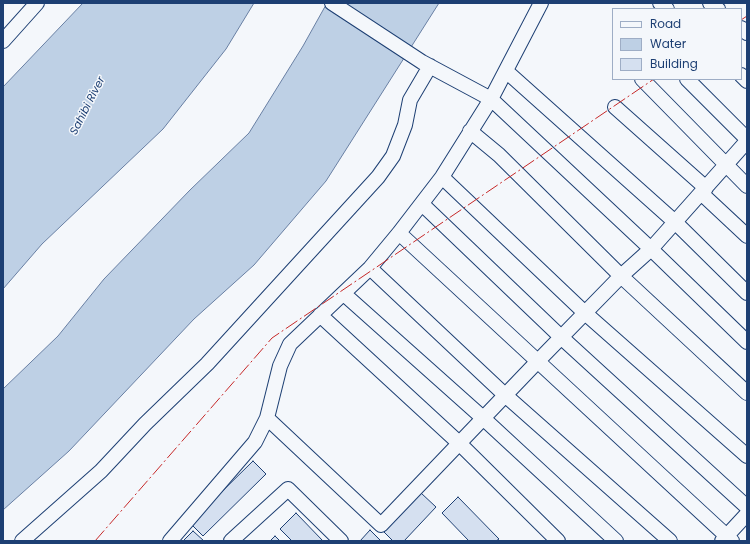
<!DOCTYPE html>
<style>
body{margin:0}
#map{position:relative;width:750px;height:544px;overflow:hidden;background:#f4f7fb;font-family:Poppins,sans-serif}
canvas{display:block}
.frame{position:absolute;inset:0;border:4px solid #1d3f73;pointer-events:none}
.legend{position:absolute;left:612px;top:8px;width:130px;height:72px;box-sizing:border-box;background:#f4f7fb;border:1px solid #9eadc5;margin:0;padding:5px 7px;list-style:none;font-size:12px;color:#1d3f73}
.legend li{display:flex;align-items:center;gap:8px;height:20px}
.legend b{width:20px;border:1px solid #9eadc5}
</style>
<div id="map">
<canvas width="750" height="544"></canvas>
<div class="frame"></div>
<ul class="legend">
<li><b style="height:5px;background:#f4f7fb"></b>Road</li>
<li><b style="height:11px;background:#bed0e5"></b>Water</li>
<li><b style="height:11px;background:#d5e0f0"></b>Building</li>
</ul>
</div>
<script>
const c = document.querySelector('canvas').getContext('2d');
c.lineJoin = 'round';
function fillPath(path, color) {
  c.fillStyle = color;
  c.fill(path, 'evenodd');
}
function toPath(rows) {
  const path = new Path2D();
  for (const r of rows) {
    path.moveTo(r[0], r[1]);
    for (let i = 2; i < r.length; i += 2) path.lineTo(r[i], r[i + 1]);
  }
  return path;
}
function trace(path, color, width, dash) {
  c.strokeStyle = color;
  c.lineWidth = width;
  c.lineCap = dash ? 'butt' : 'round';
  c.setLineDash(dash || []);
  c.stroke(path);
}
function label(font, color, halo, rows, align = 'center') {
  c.font = font + ' Poppins,sans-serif';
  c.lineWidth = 3;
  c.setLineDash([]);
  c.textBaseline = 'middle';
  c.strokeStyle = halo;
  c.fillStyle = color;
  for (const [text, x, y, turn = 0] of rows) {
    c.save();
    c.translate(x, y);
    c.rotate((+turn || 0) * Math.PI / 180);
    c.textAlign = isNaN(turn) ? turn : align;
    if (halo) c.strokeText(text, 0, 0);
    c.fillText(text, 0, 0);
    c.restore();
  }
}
const water = toPath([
 [83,3,254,3,226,49,163,129,42,244,3,289,3,87,83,3],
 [327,3,439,3,326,181,254,265,194,319,69,451,3,510,3,389,58,336,104,279,190,190,249,133,303,46,327,3]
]);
fillPath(water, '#bed0e5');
trace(water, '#687fa3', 1);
const building = toPath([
 [253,461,266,474,203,536,190,523,253,461],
 [421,493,436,507,404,541,393,541,384,532,421,493],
 [458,497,499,539,496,541,469,541,442,513,458,497],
 [296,513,323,541,292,541,280,529,296,513],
 [370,530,381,541,360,541,370,530],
 [193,531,204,541,183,541,193,531],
 [275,536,280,541,270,541,275,536]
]);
fillPath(building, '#d5e0f0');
trace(building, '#1d3f73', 1);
const minor = toPath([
 [332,3,422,62,491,99,651,249,747,342],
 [660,3,667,9],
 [710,3,718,9],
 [741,28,747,33],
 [3,41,37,3],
 [506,71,675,222,747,293],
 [741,75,747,81],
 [642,79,747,186],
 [687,79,747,139],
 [615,107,706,188],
 [470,131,499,155,621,276,747,393],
 [442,177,585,313,747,456],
 [701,193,747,236],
 [422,204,561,337,747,507],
 [399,233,732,541],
 [370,268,505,395,670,541],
 [344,294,483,418,616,541],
 [320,315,459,443,558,541],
 [267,418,381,525,537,362,621,276,651,249,747,141],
 [22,541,101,471,145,424,207,364,378,177,393,156,405,125,410,100,430,66],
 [170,541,255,442,267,418,280,366,290,344,370,268,399,233,442,177,491,99,541,3],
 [231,541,288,489,341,541],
 [722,541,747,514]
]);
trace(minor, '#1d3f73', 16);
trace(minor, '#f4f7fb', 14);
trace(toPath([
 [741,20,747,16],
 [95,541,272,338,654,79]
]), '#c62828', 1, [14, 3, 2, 3]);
label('italic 11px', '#1d3f73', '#f4f7fb', [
 ["Sahibi River",88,106,-63]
]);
</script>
